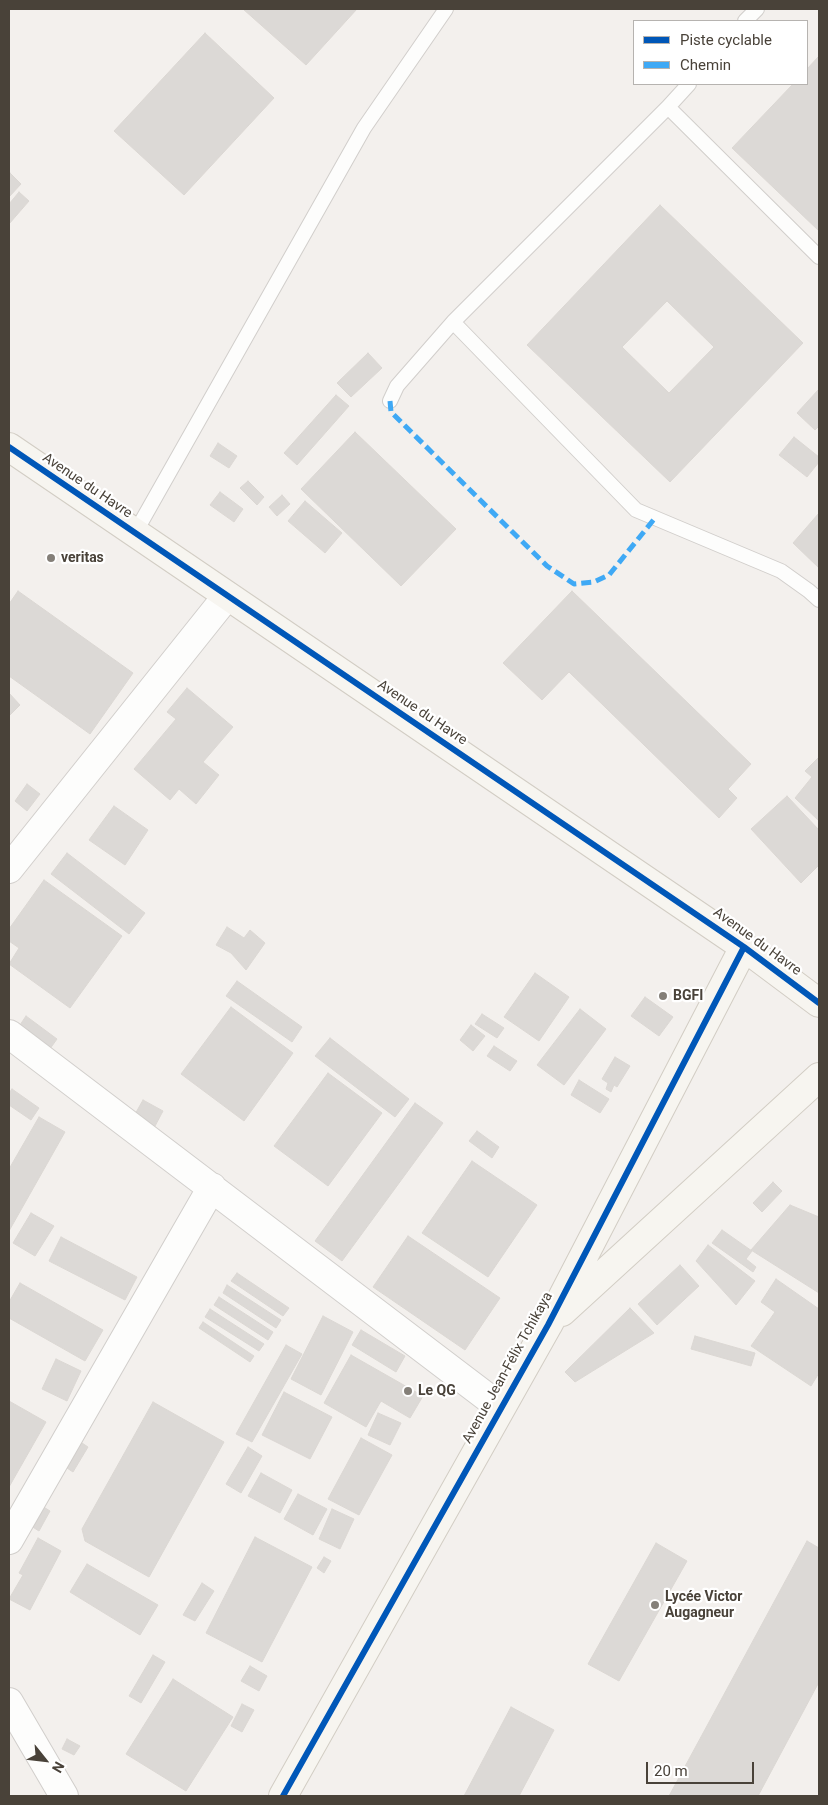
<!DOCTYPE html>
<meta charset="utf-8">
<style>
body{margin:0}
#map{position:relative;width:828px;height:1805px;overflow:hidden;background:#f3f0ed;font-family:Roboto,sans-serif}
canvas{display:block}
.frame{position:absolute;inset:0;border:10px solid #494239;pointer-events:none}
.legend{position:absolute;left:633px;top:20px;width:175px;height:65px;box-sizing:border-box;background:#fff;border:1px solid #b6b3b0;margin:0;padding:6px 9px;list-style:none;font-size:15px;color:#494239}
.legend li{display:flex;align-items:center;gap:10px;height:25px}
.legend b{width:25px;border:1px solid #b6b3b0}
.north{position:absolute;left:20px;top:1735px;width:50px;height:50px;-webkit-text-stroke:4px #fff;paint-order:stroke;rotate:119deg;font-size:14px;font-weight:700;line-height:20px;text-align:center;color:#494239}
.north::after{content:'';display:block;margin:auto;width:18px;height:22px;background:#494239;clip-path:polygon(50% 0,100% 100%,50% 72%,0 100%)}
.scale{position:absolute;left:646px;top:1762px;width:108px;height:22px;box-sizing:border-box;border:2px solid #494239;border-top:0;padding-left:6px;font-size:15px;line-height:18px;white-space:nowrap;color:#494239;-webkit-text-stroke:4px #fff;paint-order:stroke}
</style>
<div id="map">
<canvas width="828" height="1805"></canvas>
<div class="frame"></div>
<ul class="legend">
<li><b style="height:6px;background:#0057b8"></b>Piste cyclable</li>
<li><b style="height:6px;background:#3fa9f5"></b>Chemin</li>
</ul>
<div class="north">N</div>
<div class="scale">20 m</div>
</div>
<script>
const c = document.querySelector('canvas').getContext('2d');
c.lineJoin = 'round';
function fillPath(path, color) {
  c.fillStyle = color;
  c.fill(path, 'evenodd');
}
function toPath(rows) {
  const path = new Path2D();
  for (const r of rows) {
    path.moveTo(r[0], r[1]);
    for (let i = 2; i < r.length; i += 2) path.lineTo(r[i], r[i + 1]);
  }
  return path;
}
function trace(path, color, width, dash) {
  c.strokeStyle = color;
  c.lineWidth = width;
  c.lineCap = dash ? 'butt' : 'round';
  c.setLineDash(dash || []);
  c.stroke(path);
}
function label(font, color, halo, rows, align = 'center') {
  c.font = font + ' Roboto,sans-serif';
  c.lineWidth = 4.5;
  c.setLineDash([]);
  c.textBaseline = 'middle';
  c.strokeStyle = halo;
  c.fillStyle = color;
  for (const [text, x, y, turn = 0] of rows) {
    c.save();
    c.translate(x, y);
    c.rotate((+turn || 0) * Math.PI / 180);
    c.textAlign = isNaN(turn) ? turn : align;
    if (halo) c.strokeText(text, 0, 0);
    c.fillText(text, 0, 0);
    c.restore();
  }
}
const building = toPath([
 [243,9,357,9,306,65,243,9],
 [205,33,274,98,184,195,114,131,205,33],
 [819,56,819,231,732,148,793,84,807,84,807,69,819,56],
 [10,173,21,184,9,197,9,174,10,173],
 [19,192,29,201,9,224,9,204,19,192],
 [660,205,803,343,670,482,527,345,660,205],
 [667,301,714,347,669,393,622,347,667,301],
 [368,353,382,368,351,397,337,383,368,353],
 [819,389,819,426,815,430,797,413,819,389],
 [336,395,349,406,297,465,284,453,336,395],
 [355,432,456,529,401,586,301,489,355,432],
 [794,437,819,457,819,462,807,477,779,455,794,437],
 [218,443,237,456,229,468,210,456,218,443],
 [248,481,264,497,257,505,240,488,248,481],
 [220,492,243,509,234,522,210,505,220,492],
 [282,495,290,504,277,516,269,507,282,495],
 [305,501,342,533,325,553,288,521,305,501],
 [819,513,819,568,793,543,819,513],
 [18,591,133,673,90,734,9,676,9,604,18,591],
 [572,591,751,764,728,789,737,798,719,818,569,672,542,700,503,663,572,591],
 [187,688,233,727,203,762,219,775,196,804,179,789,170,800,134,769,176,719,167,712,187,688],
 [9,693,20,705,9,716,9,693],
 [819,757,819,821,795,798,812,777,805,771,819,757],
 [27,784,40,794,27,811,15,801,27,784],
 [787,796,819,830,819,865,801,883,751,829,787,796],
 [114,806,148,830,125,865,89,840,114,806],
 [67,853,145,913,129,934,51,874,67,853],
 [44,880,122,936,70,1008,9,964,19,948,9,941,9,929,44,880],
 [227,927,244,938,250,930,265,943,246,970,231,953,216,945,227,927],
 [535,973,569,997,539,1041,504,1017,535,973],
 [237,981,302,1027,292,1042,226,996,237,981],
 [645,997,673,1017,659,1036,631,1016,645,997],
 [231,1007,293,1053,244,1121,181,1074,231,1007],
 [580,1009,606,1029,564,1085,537,1065,580,1009],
 [482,1014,504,1028,497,1038,475,1024,482,1014],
 [26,1016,57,1039,47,1053,16,1031,26,1016],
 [471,1025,485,1036,473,1051,460,1040,471,1025],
 [330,1038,409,1099,395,1117,315,1056,330,1038],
 [494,1046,517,1061,510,1071,487,1056,494,1046],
 [615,1057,630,1066,617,1087,614,1085,611,1092,606,1089,608,1083,602,1079,615,1057],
 [328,1073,382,1113,328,1186,274,1146,328,1073],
 [579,1080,609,1099,600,1113,571,1095,579,1080],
 [12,1089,39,1108,31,1120,9,1105,9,1093,12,1089],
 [143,1100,163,1111,154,1128,134,1116,143,1100],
 [415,1103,443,1123,342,1261,315,1241,415,1103],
 [39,1117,65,1132,9,1231,9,1169,39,1117],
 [477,1131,499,1147,492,1158,469,1141,477,1131],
 [472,1161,537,1205,488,1277,422,1233,472,1161],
 [773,1182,782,1191,762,1212,753,1203,773,1182],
 [790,1205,819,1217,819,1293,751,1250,790,1205],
 [31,1213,54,1226,35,1256,13,1243,31,1213],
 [722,1230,752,1251,746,1259,756,1267,753,1272,712,1243,722,1230],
 [408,1236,500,1298,465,1350,373,1287,408,1236],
 [61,1237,137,1277,125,1300,49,1261,61,1237],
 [708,1245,755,1281,736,1305,696,1261,708,1245],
 [680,1265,699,1286,657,1325,638,1304,680,1265],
 [237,1273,289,1308,283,1316,231,1281,237,1273],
 [776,1279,819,1309,819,1373,811,1386,751,1346,775,1312,761,1302,776,1279],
 [20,1283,103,1330,85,1361,9,1318,9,1302,20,1283],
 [227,1285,281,1320,276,1328,223,1293,227,1285],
 [219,1297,273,1332,268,1340,214,1305,219,1297],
 [630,1308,654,1333,575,1382,565,1372,630,1308],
 [210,1309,264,1344,259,1351,205,1317,210,1309],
 [323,1316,353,1332,321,1395,291,1379,323,1316],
 [203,1322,254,1356,250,1362,199,1328,203,1322],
 [361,1330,405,1356,396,1372,352,1345,361,1330],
 [695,1336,755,1353,751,1366,691,1349,695,1336],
 [286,1345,302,1354,252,1442,236,1434,286,1345],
 [351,1355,423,1396,410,1418,381,1401,366,1427,324,1403,351,1355],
 [56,1359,81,1371,67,1401,42,1389,56,1359],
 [284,1392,332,1417,310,1459,262,1435,284,1392],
 [9,1401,46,1422,9,1487,9,1401],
 [153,1402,224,1442,149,1577,85,1541,82,1529,153,1402],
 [378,1413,401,1423,390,1445,368,1435,378,1413],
 [361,1438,392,1455,359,1515,328,1499,361,1438],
 [79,1441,88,1447,73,1472,64,1466,79,1441],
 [248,1447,262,1456,241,1493,226,1484,248,1447],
 [261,1473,292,1490,280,1513,248,1496,261,1473],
 [298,1494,327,1509,313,1535,284,1519,298,1494],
 [42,1506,50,1511,39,1531,31,1526,42,1506],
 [332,1509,354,1519,340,1549,319,1539,332,1509],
 [255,1537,312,1567,262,1662,206,1633,255,1537],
 [38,1538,61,1551,30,1610,9,1599,23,1575,19,1573,38,1538],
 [807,1541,819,1548,819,1682,758,1796,669,1796,807,1541],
 [656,1543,687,1561,619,1681,588,1664,656,1543],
 [324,1557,331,1561,324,1573,317,1568,324,1557],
 [87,1564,158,1605,140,1635,70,1592,87,1564],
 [202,1583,214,1591,195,1621,183,1615,202,1583],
 [153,1655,165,1662,141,1703,129,1696,153,1655],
 [250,1666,267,1676,259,1691,241,1681,250,1666],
 [173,1679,233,1717,186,1791,126,1754,173,1679],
 [242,1704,254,1710,242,1732,231,1726,242,1704],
 [511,1707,554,1730,519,1796,464,1796,511,1707],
 [67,1739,80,1746,74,1755,62,1749,67,1739]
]);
fillPath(building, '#dcd9d6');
trace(building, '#dbd7d3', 1);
const lane = toPath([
 [745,21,757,9],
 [668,107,819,257],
 [453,322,636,510,781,571,809,591,819,600],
 [390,401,397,386,453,322,668,107,689,84],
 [135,533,364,128,446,9]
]);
const street = toPath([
 [9,869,227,596],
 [9,1034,500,1407],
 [9,1540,212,1187],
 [9,1702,64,1796]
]);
const secondary = toPath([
 [9,447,744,947,819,1003],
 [562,1312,819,1077],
 [283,1796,548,1325,744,947]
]);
trace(lane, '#d1cecb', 16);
trace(street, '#d1cecb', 30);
trace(secondary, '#d2cdc4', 30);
trace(lane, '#fdfdfc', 14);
trace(street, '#fdfdfc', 28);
trace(secondary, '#f7f5f0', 28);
trace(toPath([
 [390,401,391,412,547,566,574,584,594,582,609,575,655,518]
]), '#3fa9f5', 5, [10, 5]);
trace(toPath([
 [9,447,744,947,819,1003],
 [283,1796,548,1325,744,947]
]), '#0057b8', 6);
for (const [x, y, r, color] of [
 [51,558,5,"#847f78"],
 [663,996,5,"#847f78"],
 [408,1391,5,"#847f78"],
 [655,1605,5,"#847f78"]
]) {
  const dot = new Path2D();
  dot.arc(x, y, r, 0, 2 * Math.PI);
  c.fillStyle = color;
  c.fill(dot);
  trace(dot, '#fff', 2);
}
label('14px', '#494239', '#fff', [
 ["Avenue du Havre",87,486,34],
 ["Avenue du Havre",422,713,34],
 ["Avenue du Havre",757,942,36],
 ["Avenue Jean-Félix Tchikaya",508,1368,-61]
]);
label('bold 14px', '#494239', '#fff', [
 ["veritas",61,558],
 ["BGFI",673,996],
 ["Le QG",418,1391],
 ["Lycée Victor",665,1597],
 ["Augagneur",665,1613]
], 'left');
</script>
